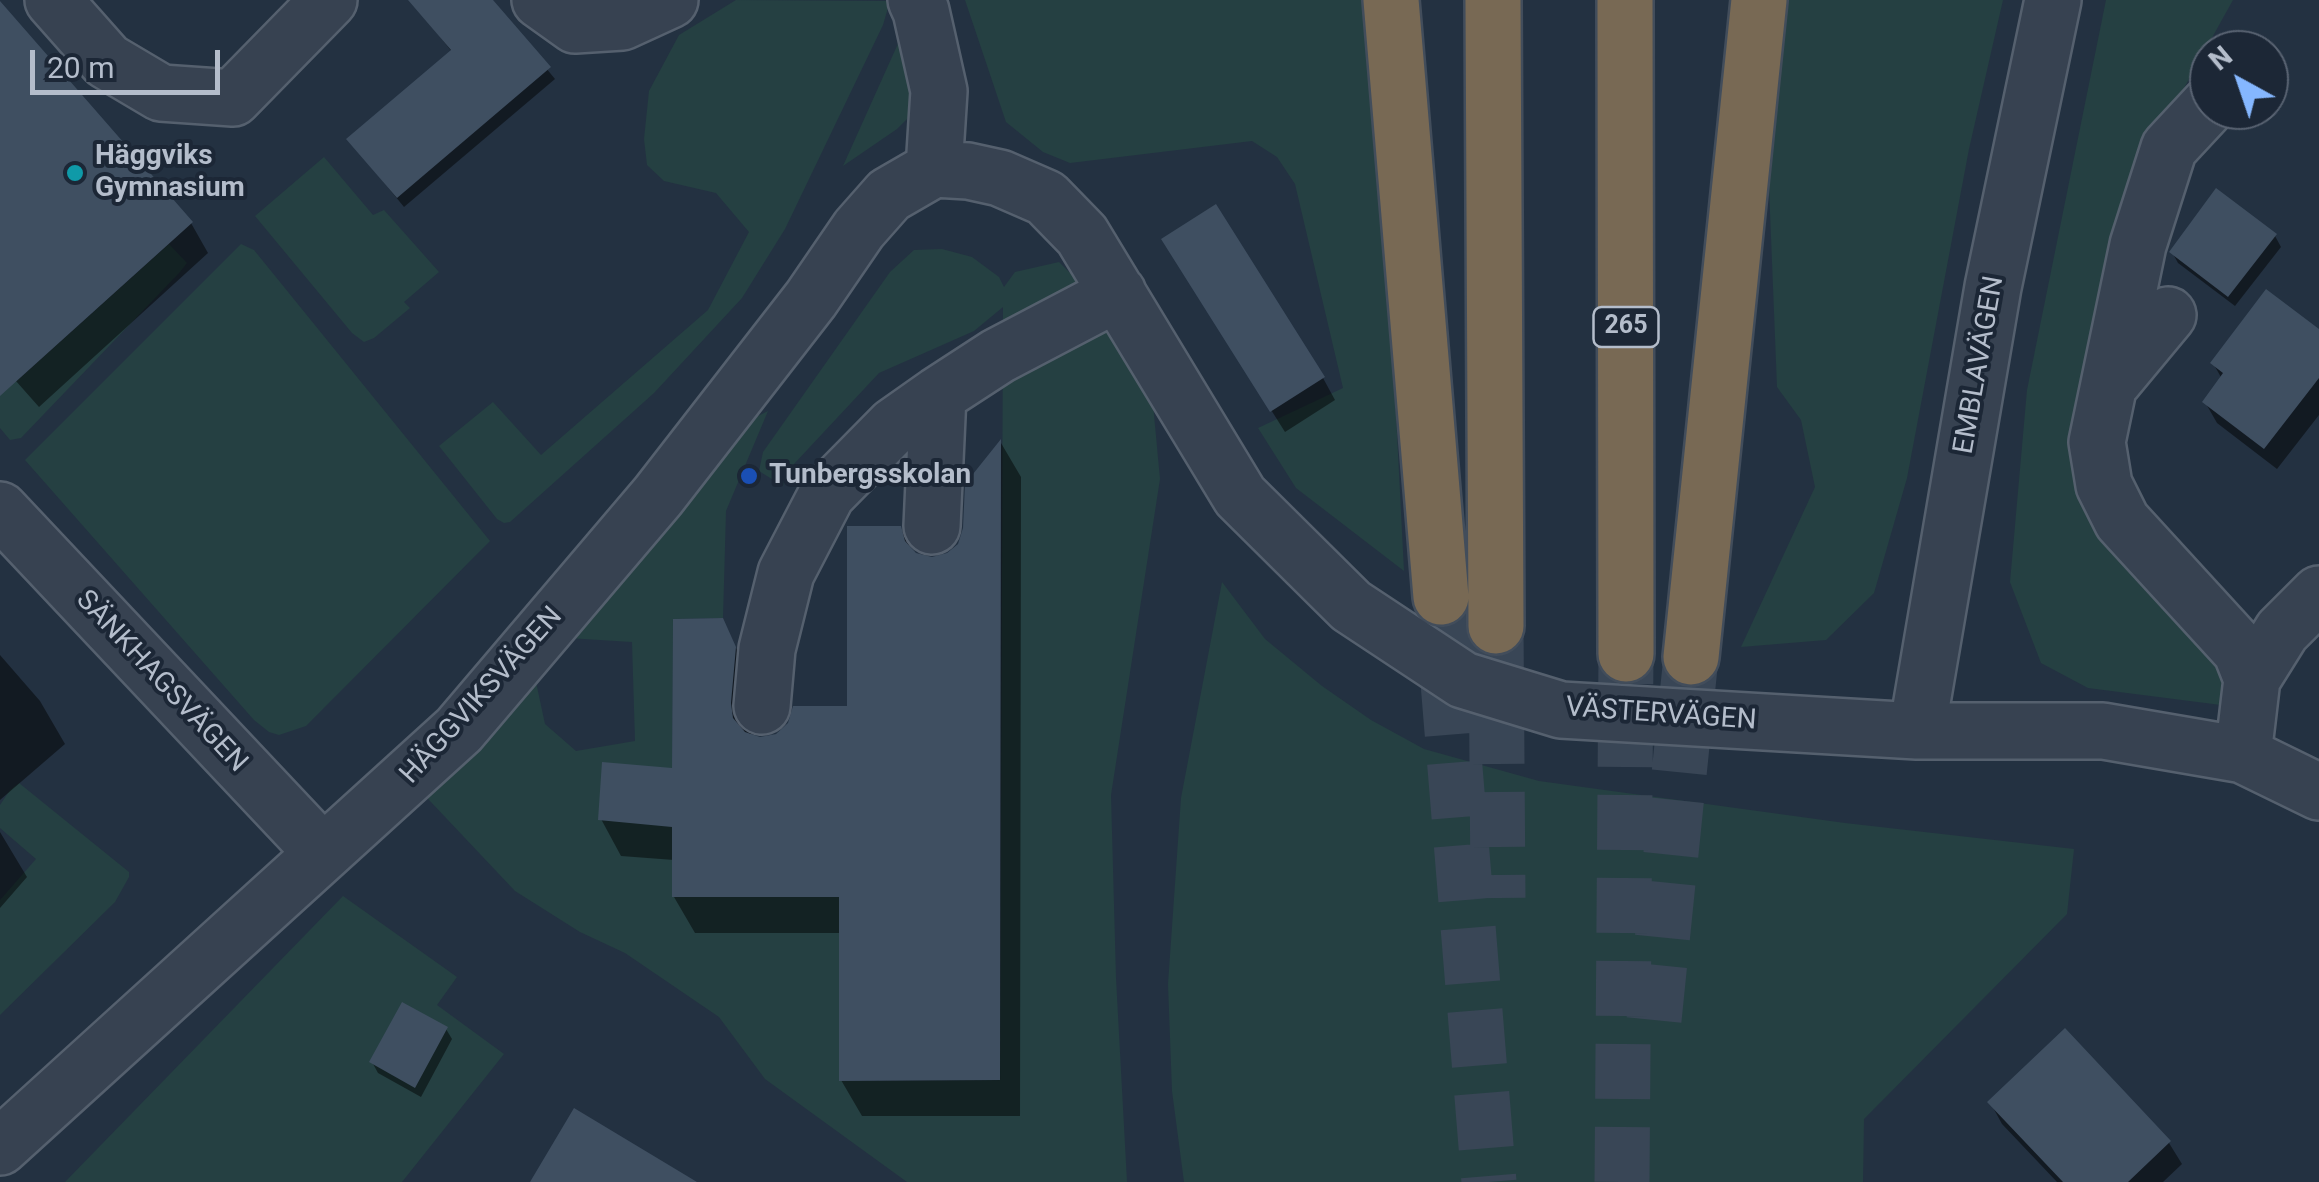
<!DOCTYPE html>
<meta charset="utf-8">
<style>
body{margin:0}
#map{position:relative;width:2319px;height:1182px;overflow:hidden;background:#233141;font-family:Roboto,sans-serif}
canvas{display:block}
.north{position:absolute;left:2189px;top:30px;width:100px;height:100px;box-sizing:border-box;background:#1c2736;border:2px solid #596372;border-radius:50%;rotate:320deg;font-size:28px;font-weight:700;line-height:40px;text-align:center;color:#b4bdcb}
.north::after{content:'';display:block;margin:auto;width:35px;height:45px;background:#85b7ff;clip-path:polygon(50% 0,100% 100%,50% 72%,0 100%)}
.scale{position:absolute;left:30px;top:50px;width:190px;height:45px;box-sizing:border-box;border:5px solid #b4bdcb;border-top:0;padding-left:12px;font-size:30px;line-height:35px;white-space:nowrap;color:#b4bdcb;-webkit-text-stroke:8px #1c2736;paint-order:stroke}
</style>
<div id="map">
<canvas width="2319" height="1182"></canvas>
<div class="north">N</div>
<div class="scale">20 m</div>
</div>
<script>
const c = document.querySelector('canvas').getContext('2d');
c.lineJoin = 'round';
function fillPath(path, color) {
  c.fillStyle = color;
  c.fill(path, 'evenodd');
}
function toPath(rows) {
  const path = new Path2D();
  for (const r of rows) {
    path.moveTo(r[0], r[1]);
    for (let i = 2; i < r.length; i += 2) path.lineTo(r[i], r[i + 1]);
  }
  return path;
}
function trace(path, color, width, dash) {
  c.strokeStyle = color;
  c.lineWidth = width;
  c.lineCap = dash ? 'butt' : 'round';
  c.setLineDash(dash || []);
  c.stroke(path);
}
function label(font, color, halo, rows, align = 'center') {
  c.font = font + ' Roboto,sans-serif';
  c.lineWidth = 8;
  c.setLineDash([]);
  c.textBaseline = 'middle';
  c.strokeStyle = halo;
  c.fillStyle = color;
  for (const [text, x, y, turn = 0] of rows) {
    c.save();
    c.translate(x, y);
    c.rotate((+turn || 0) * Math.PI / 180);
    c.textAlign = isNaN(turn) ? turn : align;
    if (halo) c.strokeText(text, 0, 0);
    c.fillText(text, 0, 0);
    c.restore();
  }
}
fillPath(toPath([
 [736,0,890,1,883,25,785,229,742,298,654,393,510,522,504,523,497,519,439,446,493,402,541,455,708,310,749,232,716,193,664,181,647,165,644,139,649,91,679,35],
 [965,0,1375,0,1404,571,1296,488,1258,428,1343,388,1295,184,1277,157,1252,141,1070,163,1043,152,1006,122],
 [1787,0,2003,0,1969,149,1907,478,1874,593,1826,640,1741,647,1815,487,1801,420,1777,387,1769,187],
 [2106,0,2233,0,2150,149,2081,429,2228,669,2221,705,2088,688,2041,663,2010,582,2027,390],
 [905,28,917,109,897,129,843,166],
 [324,157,373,215,384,210,439,272,404,302,410,308,374,338,364,342,352,333,255,216],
 [169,244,187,263,180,272,21,438,10,440,0,428,0,356,20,378],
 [241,244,254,250,490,541,306,726,279,735,269,732,254,720,25,460],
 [942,249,972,257,999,277,1004,287,1015,272,1059,262,1086,289,1153,404,1160,479,1111,795,1116,978,1127,1182,907,1182,765,1079,719,1017,625,953,580,932,515,891,396,765,536,682,545,724,576,751,635,741,632,642,536,636,695,448,768,411,726,511,723,618,673,619,672,897,839,897,839,1081,1000,1080,1003,307,974,331,879,373,794,464,783,486,759,471,763,452,890,272,914,250],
 [1222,582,1265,639,1322,686,1371,720,1424,749,1539,781,1845,823,2074,849,2067,914,1864,1119,1863,1182,1184,1182,1172,1091,1168,984,1181,798],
 [19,783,129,872,129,877,115,902,0,1015,0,900,36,859,0,828,0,805,10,790],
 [343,896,457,977,437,1005,504,1054,402,1182,65,1182]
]), '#254042');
fillPath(toPath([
 [411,0,490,0,555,79,404,207,349,140,452,52],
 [0,5,191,223,208,253,39,407,0,363],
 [2275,236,2281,247,2235,306,2178,263,2172,252],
 [1177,261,1323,378,1335,400,1285,432],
 [2319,332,2319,415,2277,469,2217,423,2205,402,2222,379,2213,363],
 [1001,443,1021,477,1020,1116,862,1116,841,1080,842,933,695,933,674,897,674,860,621,856,601,819,674,771,722,621,755,685,751,737,760,740,849,708,900,528,915,555,932,560,948,555,960,545,966,529,968,485],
 [0,655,40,701,65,744,0,800],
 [0,832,27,877,0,908],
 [446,1029,452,1039,421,1097,378,1073,372,1062],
 [2065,1031,2169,1143,2182,1164,2163,1182,2057,1182,2002,1124,1990,1102]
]), '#0007');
fillPath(toPath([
 [408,0,493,0,551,67,397,198,346,139,451,50],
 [0,1,193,222,0,396],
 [2216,188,2277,234,2228,297,2169,252],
 [1216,204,1325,377,1270,412,1161,239],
 [2266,289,2319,329,2319,378,2264,449,2202,402,2223,373,2210,363],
 [1001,439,1000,1080,839,1081,839,897,672,897,672,827,598,820,602,762,672,768,673,619,723,618,736,647,731,703,733,718,745,732,760,737,776,734,788,723,793,706,847,706,847,526,901,526,905,541,916,553,932,557,947,553,958,544,963,528,965,484],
 [402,1002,448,1027,415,1088,369,1062],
 [2065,1028,2171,1141,2128,1182,2063,1182,1987,1102],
 [574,1108,697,1182,530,1182]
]), '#3f4f61');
trace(toPath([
 [1441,597,1489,1182],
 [1496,626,1498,898],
 [1654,1020,1691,657],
 [1622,1182,1626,654]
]), '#394656', 55, [55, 28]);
const minor = toPath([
 [53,0,107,61,161,93,233,98,329,0],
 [540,0,575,25,622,22,670,0],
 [916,0,921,11,939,91,934,169],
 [2209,105,2169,148,2138,245,2097,442,2104,485,2122,521,2241,651,2252,679,2243,755],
 [2114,380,2168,315],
 [0,510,323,853],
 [932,526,938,395],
 [2252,679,2282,631,2319,594],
 [762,706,767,649,786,573,827,494,894,426,938,395,998,356,1118,293],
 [1917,731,1993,287,2053,0],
 [0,1147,459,730,658,496,811,299,859,229,889,195,934,169,968,171,1000,178,1046,198,1082,235,1240,496,1351,606,1463,680,1561,710,1917,731,2103,731,2243,755,2319,792]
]);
const highway = toPath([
 [1391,0,1441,597],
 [1493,0,1496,626],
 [1625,0,1626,654],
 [1691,657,1759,0]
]);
trace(minor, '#55606e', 60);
trace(highway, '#424d5b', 60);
trace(minor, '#374251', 55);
trace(highway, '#786954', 55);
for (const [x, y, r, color] of [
 [75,173,10,"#0f9aa8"],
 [749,476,10,"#1a4fb4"]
]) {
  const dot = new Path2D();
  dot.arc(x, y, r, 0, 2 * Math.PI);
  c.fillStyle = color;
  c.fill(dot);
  trace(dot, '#1c2736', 4);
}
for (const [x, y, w] of [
 [1626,327,65]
]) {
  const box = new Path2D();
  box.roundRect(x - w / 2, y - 20, w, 40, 8);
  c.fillStyle = '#1c2736';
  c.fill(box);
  trace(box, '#b4bdcb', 2.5);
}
label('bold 25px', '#b4bdcb', null, [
 ["265",1626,327]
]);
label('bold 28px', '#b4bdcb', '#1c2736', [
 ["Häggviks",95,157],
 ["Gymnasium",95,189],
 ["Tunbergsskolan",769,476]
], 'left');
label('28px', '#b4bdcb', '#1c2736', [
 ["EMBLAVÄGEN",1980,365,-80],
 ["SÄNKHAGSVÄGEN",161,682,47],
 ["HÄGGVIKSVÄGEN",482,696,-48],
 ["VÄSTERVÄGEN",1661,715,4]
]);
</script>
